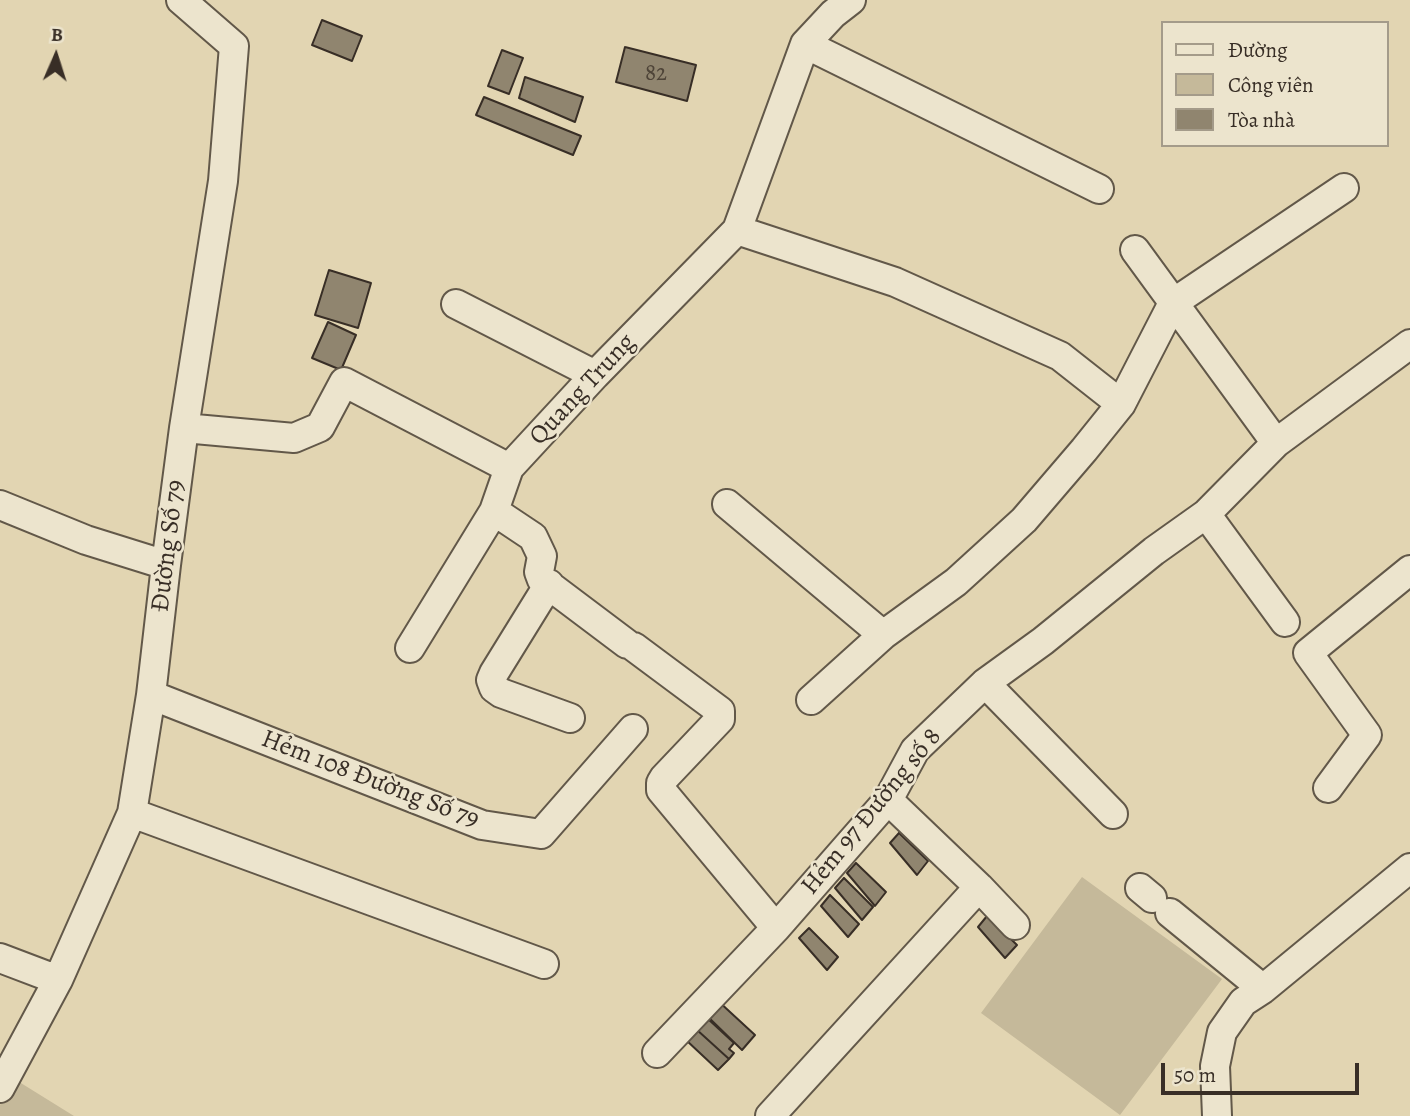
<!DOCTYPE html>
<meta charset="utf-8">
<style>
body{margin:0}
#map{position:relative;width:1410px;height:1116px;overflow:hidden;background:#e2d5b2;font-family:Alegreya,serif}
canvas{display:block}
.legend{position:absolute;left:1161px;top:21px;width:228px;height:126px;box-sizing:border-box;background:#ece4cd;border:2px solid #a49b8a;margin:0;padding:9px 12px;list-style:none;font-size:21px;color:#382e26}
.legend li{display:flex;align-items:center;gap:14px;height:35px}
.legend b{width:35px;border:2px solid #a49b8a}
.north{position:absolute;left:21px;top:21px;width:70px;height:70px;-webkit-text-stroke:5px #ece4cd;paint-order:stroke;rotate:3deg;font-size:19px;font-weight:700;line-height:28px;text-align:center;color:#382e26}
.north::after{content:'';display:block;margin:auto;width:24px;height:32px;background:#382e26;clip-path:polygon(50% 0,100% 100%,50% 72%,0 100%)}
.scale{position:absolute;left:1161px;top:1063px;width:198px;height:32px;box-sizing:border-box;border:4px solid #382e26;border-top:0;padding-left:9px;font-size:21px;line-height:24px;white-space:nowrap;color:#382e26;-webkit-text-stroke:5px #ece4cd;paint-order:stroke}
</style>
<div id="map">
<canvas width="1410" height="1116"></canvas>
<ul class="legend">
<li><b style="height:9px;background:#ece4cd"></b>Đường</li>
<li><b style="height:19px;background:#c5b99a"></b>Công viên</li>
<li><b style="height:19px;background:#90856f"></b>Tòa nhà</li>
</ul>
<div class="north">B</div>
<div class="scale">50 m</div>
</div>
<script>
const c = document.querySelector('canvas').getContext('2d');
c.lineJoin = 'round';
function fillPath(path, color) {
  c.fillStyle = color;
  c.fill(path, 'evenodd');
}
function toPath(rows) {
  const path = new Path2D();
  for (const r of rows) {
    path.moveTo(r[0], r[1]);
    for (let i = 2; i < r.length; i += 2) path.lineTo(r[i], r[i + 1]);
  }
  return path;
}
function trace(path, color, width, dash) {
  c.strokeStyle = color;
  c.lineWidth = width;
  c.lineCap = dash ? 'butt' : 'round';
  c.setLineDash(dash || []);
  c.stroke(path);
}
function label(font, color, halo, rows, align = 'center') {
  c.font = font + ' Alegreya,serif';
  c.lineWidth = 5;
  c.setLineDash([]);
  c.textBaseline = 'middle';
  c.strokeStyle = halo;
  c.fillStyle = color;
  for (const [text, x, y, turn = 0] of rows) {
    c.save();
    c.translate(x, y);
    c.rotate((+turn || 0) * Math.PI / 180);
    c.textAlign = isNaN(turn) ? turn : align;
    if (halo) c.strokeText(text, 0, 0);
    c.fillText(text, 0, 0);
    c.restore();
  }
}
fillPath(toPath([
 [1082,877,1222,979,1120,1115,981,1013],
 [16,1080,74,1116,0,1116,0,1105]
]), '#c5b99a');
const building = toPath([
 [322,20,362,36,352,61,312,45,322,20],
 [625,47,696,65,687,101,616,82,625,47],
 [502,50,523,58,509,94,488,86,502,50],
 [525,77,583,97,575,122,519,98,525,77],
 [484,97,581,136,573,155,476,115,484,97],
 [329,270,371,283,358,328,315,315,329,270],
 [328,322,356,335,341,370,312,358,328,322],
 [899,833,928,861,917,875,890,843,899,833],
 [856,863,886,892,875,906,847,873,856,863],
 [844,878,873,907,862,920,835,888,844,878],
 [830,895,859,924,848,937,821,906,830,895],
 [987,916,1017,945,1005,958,978,927,987,916],
 [809,928,838,957,827,970,799,938,809,928],
 [717,1000,755,1035,742,1050,704,1013,717,1000],
 [707,1018,734,1043,729,1049,734,1053,729,1059,696,1029,707,1018],
 [696,1029,729,1059,718,1070,686,1040,696,1029]
]);
fillPath(building, '#90856f');
trace(building, '#382e26', 2);
const minor = toPath([
 [805,44,1099,189],
 [737,230,895,282,1060,356,1121,404,1084,450,1024,520,956,582,883,635,811,700],
 [1135,250,1276,443],
 [456,304,595,375],
 [1121,404,1173,303,1344,188],
 [184,428,294,438,320,427,344,382,509,468,595,375,737,230,805,44,833,14,851,0],
 [727,504,883,635],
 [0,505,86,540,166,565],
 [494,511,533,537,542,556,539,572,542,580,627,644],
 [1206,514,1285,622],
 [549,584,494,673,491,680,494,688,501,693,570,718],
 [634,647,720,711,720,719,664,778,661,783,661,790,776,928],
 [410,648,494,511,509,468],
 [985,683,1113,814],
 [151,695,482,825,541,834,633,729],
 [1328,788,1367,735,1308,653,1410,570],
 [888,800,979,887,1015,925],
 [132,813,544,964],
 [1140,888,1152,898],
 [1170,913,1263,989],
 [0,958,58,980],
 [657,1053,776,928,888,800,915,750,985,683,1043,641,1154,551,1206,514,1276,443,1410,344],
 [0,1088,58,980,132,813,151,695,166,565,184,428,223,181,234,46,181,0],
 [770,1116,979,887],
 [1217,1116,1215,1066,1222,1032,1243,1002,1263,989,1410,868]
]);
trace(minor, '#625849', 32);
trace(minor, '#ece4cd', 28);
label('23px', '#4e4438', null, [
 ["82",656,74]
]);
label('26px', '#382e26', '#ece4cd', [
 ["Quang Trung",583,390,-47],
 ["Đường Số 79",169,546,-83],
 ["Hẻm 108 Đường Số 79",370,780,21],
 ["Hẻm 97 Đường số 8",872,812,-51]
]);
</script>
